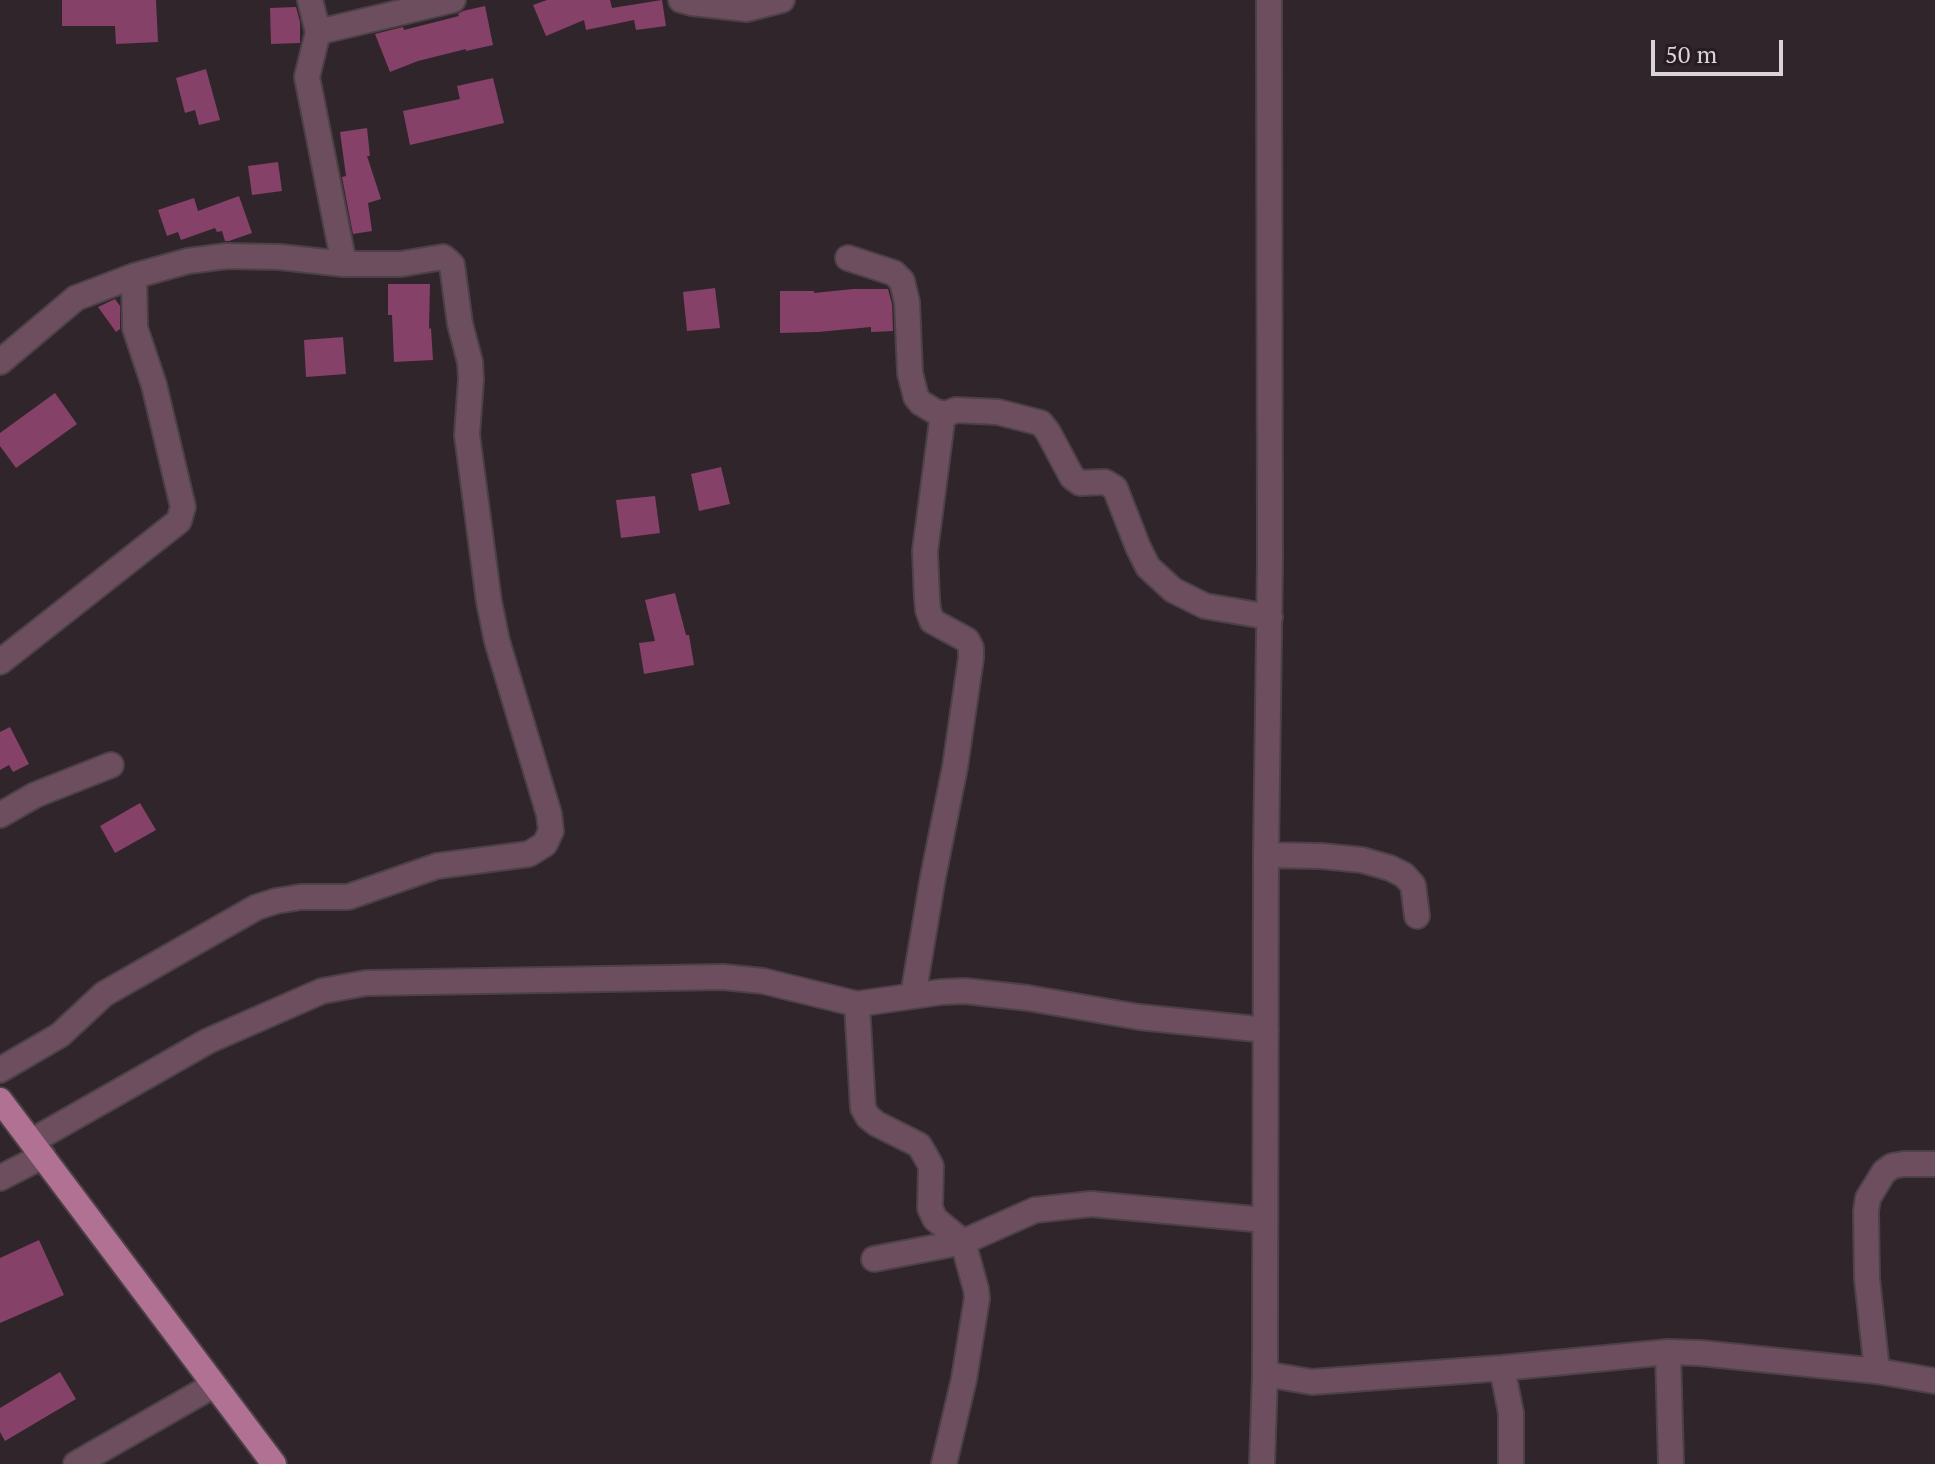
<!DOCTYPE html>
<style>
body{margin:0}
#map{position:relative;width:1935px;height:1464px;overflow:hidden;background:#30252a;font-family:"PT Serif",serif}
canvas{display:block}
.scale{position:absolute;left:1651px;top:40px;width:132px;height:36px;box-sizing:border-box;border:4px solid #dbd4d7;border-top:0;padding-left:10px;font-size:24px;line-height:28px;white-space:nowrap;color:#dbd4d7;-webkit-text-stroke:6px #261c21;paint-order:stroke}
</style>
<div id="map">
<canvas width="1935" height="1464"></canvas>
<div class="scale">50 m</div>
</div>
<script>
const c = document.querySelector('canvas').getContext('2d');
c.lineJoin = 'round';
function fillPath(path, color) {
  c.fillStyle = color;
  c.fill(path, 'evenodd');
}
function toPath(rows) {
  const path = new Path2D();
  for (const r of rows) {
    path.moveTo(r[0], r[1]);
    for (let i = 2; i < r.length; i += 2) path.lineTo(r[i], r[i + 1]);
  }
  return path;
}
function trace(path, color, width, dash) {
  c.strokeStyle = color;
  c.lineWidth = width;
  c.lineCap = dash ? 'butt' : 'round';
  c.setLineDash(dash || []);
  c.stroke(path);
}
fillPath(toPath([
 [62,0,156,0,158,42,116,44,115,26,62,26],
 [547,0,610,0,612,8,662,0,666,26,636,30,634,20,586,30,584,20,546,36,533,5],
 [485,6,493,45,466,51,466,49,418,61,390,72,375,34,403,27,404,30,459,16,458,14,463,11],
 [296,7,300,22,300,43,271,44,270,8],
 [206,69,220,120,199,125,195,110,185,113,176,78],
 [493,78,504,123,410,145,403,111,460,99,457,86],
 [367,128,370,156,367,156,381,199,368,203,372,231,353,234,342,177,346,176,340,132],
 [278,162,282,191,252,195,248,166],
 [239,196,252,233,229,241,225,241,222,231,217,232,215,228,181,240,178,232,167,236,158,210,194,198,198,211],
 [388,284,430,284,429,329,431,328,433,360,394,362,392,315,388,315],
 [715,288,720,328,687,331,683,292],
 [853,289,888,289,892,304,893,331,871,332,871,327,818,332,780,333,780,291,814,291,814,293],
 [115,299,120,306,120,329,116,332,98,307],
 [343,337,346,374,306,377,304,340],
 [55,393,77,424,16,468,0,446,0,433],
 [721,467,730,504,699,511,691,474],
 [655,496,660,533,621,538,616,500],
 [675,593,686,635,689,635,694,665,644,674,639,643,655,641,645,600],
 [10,727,29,764,13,772,9,765,0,770,0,732],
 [140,803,156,830,115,853,100,826],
 [39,1240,64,1295,0,1323,0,1258],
 [60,1372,76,1399,5,1441,0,1432,0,1408]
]), '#864168');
const minor = toPath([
 [310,0,318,32,307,77,344,264],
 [681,0,692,3,747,9,782,0],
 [318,32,453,0],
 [848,258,894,273,902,281,907,302,910,373,916,397,921,403,936,412,946,414,956,410,998,412,1041,423,1048,432,1072,477,1080,483,1105,482,1115,488,1138,547,1148,567,1173,590,1205,606,1270,617],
 [0,362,76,298,134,276,188,261,227,256,280,257,344,264,401,264,443,257,448,261,452,265,460,324,470,362,471,379,467,435,489,602,497,641,549,814,551,831,545,844,529,854,437,866,348,897,301,897,276,901,257,907,104,994,60,1035,0,1070],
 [0,662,179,521,183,507,154,385,135,328,134,276],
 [0,815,35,795,111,765],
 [1266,855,1321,856,1362,860,1390,868,1404,875,1413,885,1417,916],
 [913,996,933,877,955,767,971,658,971,648,967,640,932,621,928,610,927,599,925,551,942,421,946,414],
 [857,1004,863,1108,868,1117,877,1124,919,1145,925,1155,931,1166,930,1208,935,1219,963,1242,976,1289,977,1298,964,1379,944,1464],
 [32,1141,208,1041,322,991,366,983,723,977,763,981,857,1004,941,992,965,991,1028,998,1139,1017,1266,1030],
 [0,1178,43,1156],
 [874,1259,963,1242,1035,1210,1091,1204,1265,1220],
 [1668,1352,1671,1464],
 [1502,1368,1511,1413,1511,1464],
 [1877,1371,1867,1279,1866,1211,1868,1198,1884,1172,1892,1166,1904,1164,1935,1164],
 [1265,1374,1312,1382,1326,1381,1502,1368,1668,1352,1700,1353,1877,1371,1935,1381],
 [76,1464,214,1385],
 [1262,1464,1265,1374,1266,855,1270,560,1269,0]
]);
const major = toPath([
 [0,1100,274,1464]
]);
trace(minor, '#4b4146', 28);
trace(major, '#4b4146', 28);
trace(minor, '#6d4e5e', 24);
trace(major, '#b07193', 24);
</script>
